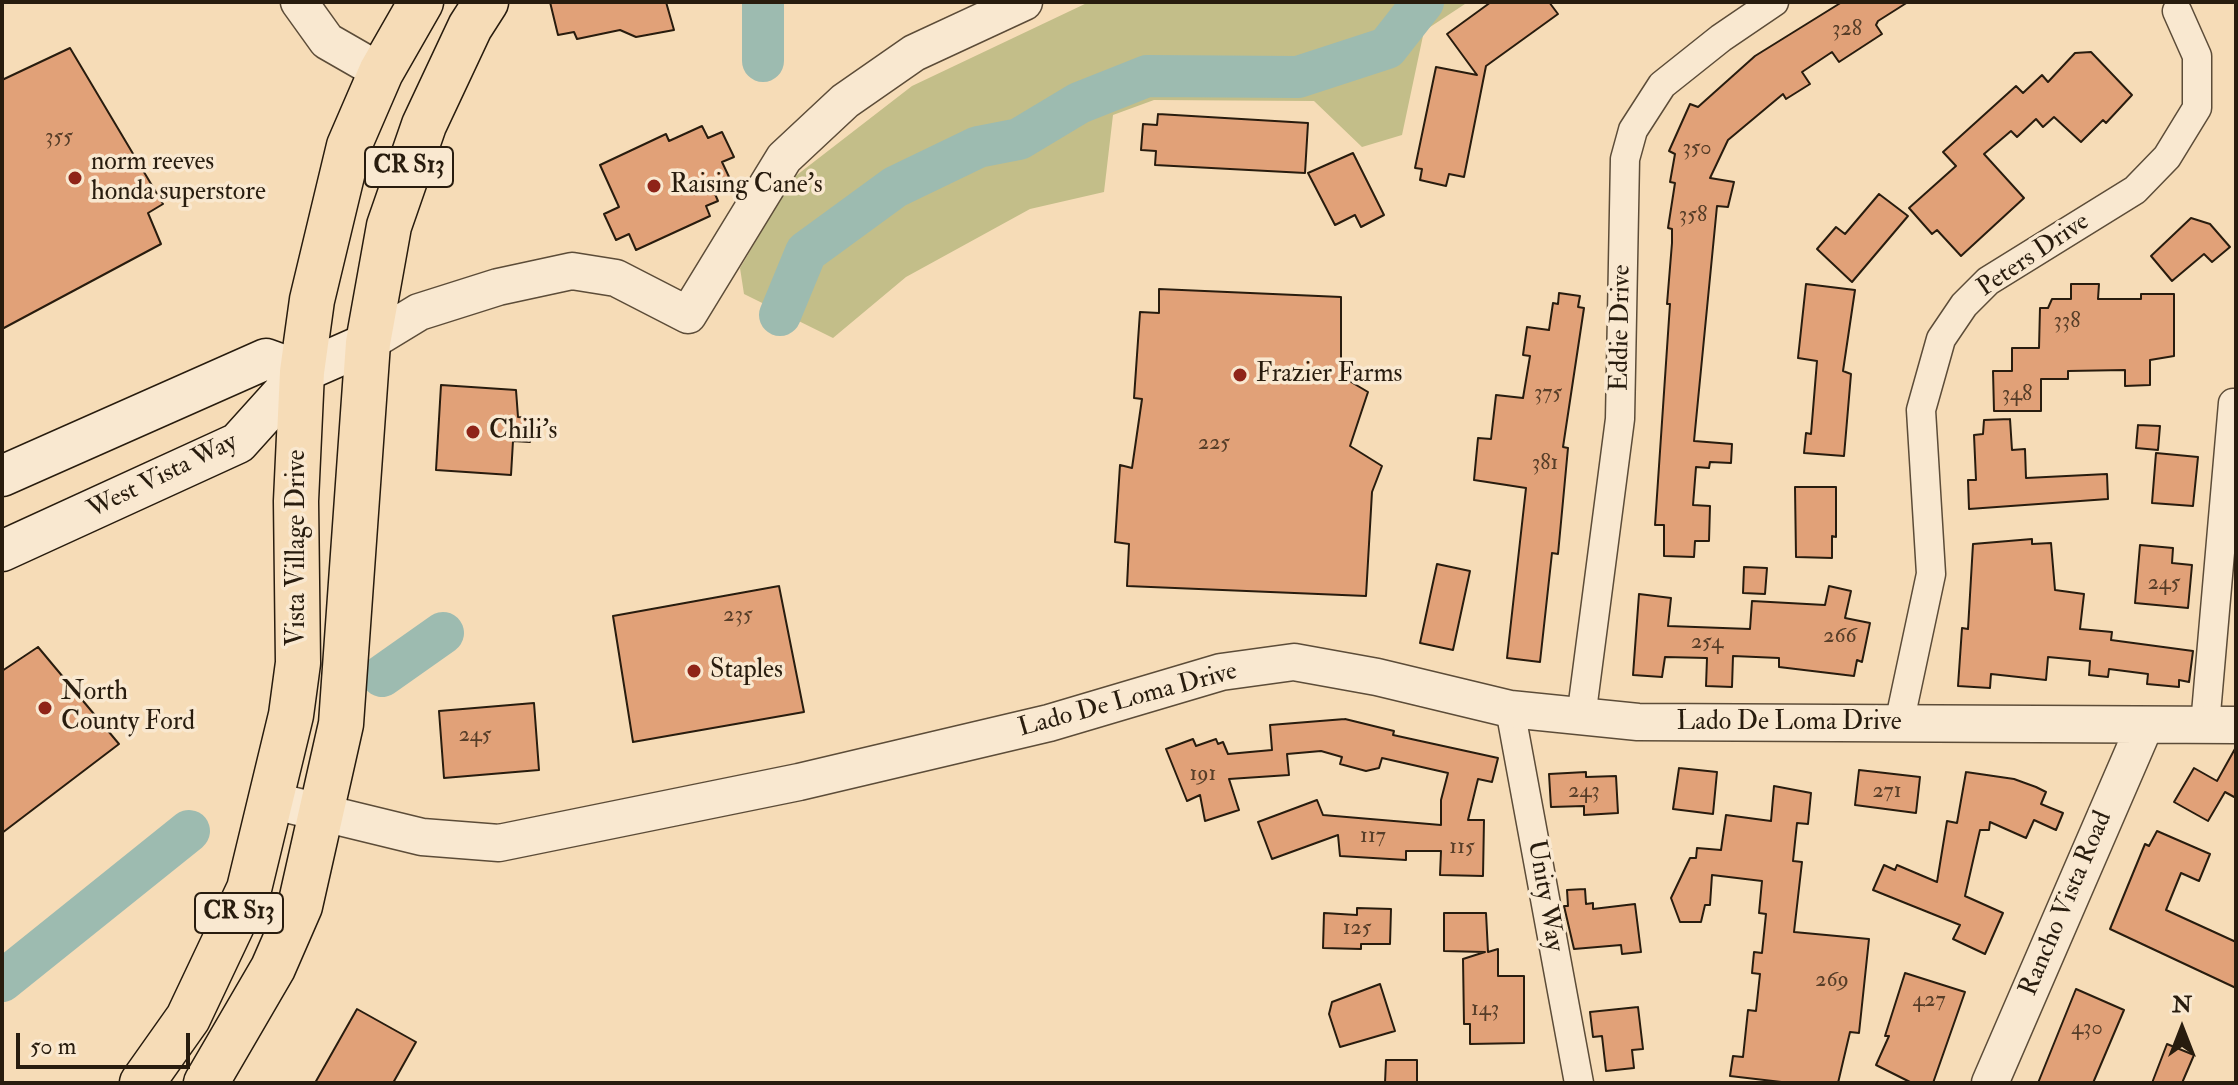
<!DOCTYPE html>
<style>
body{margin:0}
#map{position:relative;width:2238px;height:1085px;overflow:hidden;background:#f6dcb7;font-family:"IM FELL Double Pica",serif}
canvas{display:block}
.frame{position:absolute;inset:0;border:4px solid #281c0e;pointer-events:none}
.north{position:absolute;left:2142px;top:989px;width:80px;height:80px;-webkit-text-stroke:6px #f9e8d0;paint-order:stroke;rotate:0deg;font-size:22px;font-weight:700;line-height:32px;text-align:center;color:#281c0e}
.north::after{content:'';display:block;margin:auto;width:28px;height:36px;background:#281c0e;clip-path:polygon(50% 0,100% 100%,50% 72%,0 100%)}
.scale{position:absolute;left:16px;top:1033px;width:174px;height:36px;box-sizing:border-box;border:4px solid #281c0e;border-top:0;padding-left:10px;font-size:24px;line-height:28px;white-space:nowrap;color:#281c0e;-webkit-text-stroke:6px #f9e8d0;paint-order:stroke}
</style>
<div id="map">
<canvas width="2238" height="1085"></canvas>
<div class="frame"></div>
<div class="north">N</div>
<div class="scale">50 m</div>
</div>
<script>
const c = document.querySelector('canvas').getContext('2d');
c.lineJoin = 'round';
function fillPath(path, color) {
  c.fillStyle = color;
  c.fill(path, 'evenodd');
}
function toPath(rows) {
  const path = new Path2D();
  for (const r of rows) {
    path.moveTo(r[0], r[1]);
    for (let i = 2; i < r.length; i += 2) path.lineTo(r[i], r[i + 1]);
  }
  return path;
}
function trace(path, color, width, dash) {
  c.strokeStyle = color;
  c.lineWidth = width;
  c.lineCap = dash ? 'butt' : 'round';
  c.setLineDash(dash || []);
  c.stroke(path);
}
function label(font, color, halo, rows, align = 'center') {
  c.font = font + ' "IM FELL Double Pica",serif';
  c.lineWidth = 7;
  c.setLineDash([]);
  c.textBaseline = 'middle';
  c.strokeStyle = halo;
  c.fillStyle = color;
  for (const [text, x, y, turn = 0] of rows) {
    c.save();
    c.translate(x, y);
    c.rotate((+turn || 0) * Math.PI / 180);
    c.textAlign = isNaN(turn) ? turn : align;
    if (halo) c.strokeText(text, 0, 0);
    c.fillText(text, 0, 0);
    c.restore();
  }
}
fillPath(toPath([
 [1089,2,1468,2,1424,31,1402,135,1362,147,1314,101,1154,100,1113,115,1104,192,1030,209,906,277,833,338,744,294,740,268,793,178,912,86]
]), '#c3be89');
trace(toPath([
 [763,2,763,61],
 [780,315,806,252,895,187,978,147,1019,139,1079,103,1147,76,1298,77,1387,48,1423,2],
 [382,676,443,633],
 [2,981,189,831]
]), '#9dbbb0', 42);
const building = toPath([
 [550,2,666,2,674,30,636,37,620,30,577,39,574,32,558,35,550,2],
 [1491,2,1549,2,1558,14,1486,66,1464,177,1449,174,1446,186,1420,180,1422,169,1415,168,1436,67,1477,75,1447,34,1491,2],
 [1842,2,1908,2,1878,21,1876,25,1882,34,1839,62,1832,52,1802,72,1810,84,1786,99,1783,94,1728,140,1710,178,1734,182,1728,207,1717,206,1694,441,1732,444,1731,463,1710,462,1709,468,1696,467,1693,505,1710,506,1709,541,1695,541,1694,557,1664,556,1664,525,1655,525,1670,304,1667,304,1672,243,1672,229,1668,228,1675,183,1670,182,1675,154,1669,151,1690,104,1698,107,1755,56,1842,2],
 [70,48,163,204,148,213,161,244,2,329,2,80,70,48],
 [2091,52,2132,95,2106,123,2103,120,2081,142,2054,117,2043,127,2036,119,2017,137,2011,131,1984,154,2024,198,1961,256,1937,230,1932,234,1909,208,1956,166,1943,152,2016,86,2023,93,2042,75,2048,82,2075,53,2091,52],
 [1158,114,1308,123,1305,173,1155,165,1156,151,1141,150,1143,124,1157,125,1158,114],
 [702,126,708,138,722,132,734,157,722,162,730,179,712,187,718,201,706,206,710,216,636,250,629,234,616,240,604,214,619,207,600,165,666,134,669,141,702,126],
 [1353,153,1384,215,1361,227,1355,215,1335,225,1308,173,1353,153],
 [1879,194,1908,216,1852,282,1817,249,1836,227,1845,234,1879,194],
 [2191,218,2210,224,2230,247,2212,262,2204,254,2172,281,2151,256,2191,218],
 [1806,284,1855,290,1843,371,1851,374,1844,456,1804,453,1806,433,1811,434,1817,361,1798,358,1806,284],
 [2071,284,2099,284,2098,299,2141,299,2141,294,2174,294,2174,356,2150,360,2150,385,2125,386,2125,370,2068,371,2068,379,2041,379,2041,411,1994,411,1993,371,2012,371,2012,348,2039,348,2040,308,2048,308,2052,299,2071,299,2071,284],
 [1159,289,1341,297,1341,376,1368,392,1350,446,1382,466,1372,492,1366,596,1127,586,1129,544,1115,542,1120,465,1132,468,1142,399,1134,398,1140,312,1159,313,1159,289],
 [1559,293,1580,296,1578,307,1584,308,1563,447,1568,448,1558,554,1552,553,1540,662,1507,658,1526,488,1474,480,1478,438,1491,439,1496,395,1523,398,1530,356,1523,355,1527,327,1549,330,1553,303,1558,304,1559,293],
 [441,385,516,390,518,417,532,418,530,442,513,441,511,475,436,470,441,385],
 [2010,419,2012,450,2025,449,2026,478,2107,474,2108,499,1969,509,1968,480,1976,480,1974,435,1983,434,1984,420,2010,419],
 [2138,425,2160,426,2158,450,2136,448,2138,425],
 [2156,453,2198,457,2193,506,2152,503,2156,453],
 [1795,487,1836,487,1836,537,1832,536,1832,558,1796,557,1795,487],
 [2032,539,2032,544,2051,543,2055,590,2084,594,2080,629,2112,632,2111,640,2193,651,2189,682,2179,680,2179,687,2147,684,2148,674,2109,669,2108,677,2089,675,2090,661,2048,657,2046,680,1991,674,1990,688,1958,686,1962,628,1968,629,1973,544,2032,539],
 [2140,545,2173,548,2172,563,2192,565,2188,608,2135,603,2140,545],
 [1437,564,1470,571,1453,650,1420,643,1437,564],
 [1744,567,1767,568,1765,594,1743,593,1744,567],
 [779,586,804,712,633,742,613,616,779,586],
 [1829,586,1851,591,1845,618,1870,623,1862,662,1857,660,1854,676,1779,667,1779,658,1733,656,1732,687,1706,686,1707,658,1665,657,1662,677,1633,675,1639,594,1671,598,1668,626,1750,629,1752,601,1825,605,1829,586],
 [38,647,119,744,2,833,2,671,38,647],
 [534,703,539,770,444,778,439,711,534,703],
 [1345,719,1394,731,1393,735,1498,758,1492,782,1478,779,1468,820,1484,820,1483,876,1440,875,1441,851,1406,851,1406,860,1340,856,1338,835,1272,859,1258,822,1317,800,1323,815,1441,825,1441,800,1448,773,1382,758,1379,768,1366,771,1340,764,1342,757,1321,751,1287,754,1289,775,1229,779,1239,810,1205,821,1200,795,1187,801,1166,749,1193,739,1196,746,1216,739,1218,744,1223,742,1228,754,1272,750,1270,725,1345,719],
 [2236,747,2236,798,2225,792,2208,821,2174,802,2194,768,2217,781,2236,747],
 [1679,768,1717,772,1713,814,1673,809,1679,768],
 [1859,770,1920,777,1916,813,1855,805,1859,770],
 [1586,772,1586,777,1616,776,1618,813,1584,815,1584,806,1551,807,1549,774,1586,772],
 [1966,772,2014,779,2036,787,2046,792,2041,804,2063,813,2056,830,2034,820,2026,838,1990,822,1989,830,1980,830,1965,896,2003,913,1985,954,1953,939,1960,925,1873,890,1884,865,1895,870,1897,865,1937,882,1947,821,1957,823,1966,772],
 [1774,786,1811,793,1808,824,1797,823,1793,861,1802,862,1794,932,1869,939,1859,1033,1850,1032,1838,1083,1790,1083,1730,1076,1733,1056,1743,1057,1748,1010,1756,1011,1760,974,1752,973,1754,952,1762,953,1766,914,1759,913,1762,881,1712,875,1710,905,1705,905,1701,922,1680,922,1671,898,1690,858,1696,858,1697,848,1721,850,1726,815,1771,821,1774,786],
 [2157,831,2210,854,2199,881,2181,873,2166,910,2236,942,2236,988,2110,929,2145,844,2149,846,2157,831],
 [1585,889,1586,904,1593,903,1593,909,1635,904,1641,952,1622,954,1621,945,1574,949,1564,906,1568,906,1567,890,1585,889],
 [1357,908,1391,909,1390,944,1361,944,1361,949,1323,948,1324,913,1357,915,1357,908],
 [1444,913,1486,913,1488,952,1498,949,1498,976,1524,976,1524,1043,1470,1044,1470,1024,1464,1024,1463,959,1485,952,1444,951,1444,913],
 [1905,973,1965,992,1933,1083,1912,1083,1876,1065,1889,1036,1885,1036,1905,973],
 [1380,984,1395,1031,1340,1047,1329,1014,1332,1002,1380,984],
 [2076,989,2124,1010,2093,1083,2038,1083,2076,989],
 [1638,1007,1643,1049,1632,1050,1634,1068,1606,1071,1602,1036,1593,1037,1590,1012,1638,1007],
 [357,1009,416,1042,393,1083,315,1083,357,1009],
 [2167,1044,2194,1055,2182,1083,2152,1083,2167,1044],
 [1386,1060,1417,1060,1417,1083,1385,1083,1386,1060]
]);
fillPath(building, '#e1a178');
trace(building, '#281c0e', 2);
const minor = toPath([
 [1510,709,1579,1083],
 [1581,718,1620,419,1625,159,1633,130,1662,85,1721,38,1774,2],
 [1899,724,1931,574,1921,410,1941,339,1964,305,1988,281,2135,190,2167,157,2197,108,2197,56,2177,11],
 [2205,725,2233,403]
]);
const tertiary = toPath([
 [299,2,327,41,381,72],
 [368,343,419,312,498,287,572,271,616,278,688,315,784,158,845,101,914,53,1024,2],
 [270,800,422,837,499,843,799,782,1049,723,1221,672,1294,662,1377,677,1510,709,1638,722,2236,725],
 [1990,1083,2145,725]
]);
const secondary = toPath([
 [2,476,266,359,302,372],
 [2,551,238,443,302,372,368,343]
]);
const primary = toPath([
 [142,1083,188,1018,249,889,291,715,298,663,296,501,302,372,312,300,349,146,381,72,421,2],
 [206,1083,273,968,300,906,341,724,368,343,389,226,424,125,470,27,486,2]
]);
trace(minor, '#5c4c38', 31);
trace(tertiary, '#5c4c38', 39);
trace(secondary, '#281c0e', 43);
trace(primary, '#281c0e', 47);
trace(minor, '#f9e8d0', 28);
trace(tertiary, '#f9e8d0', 36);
trace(secondary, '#f9e8d0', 40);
trace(primary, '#f6dcb7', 44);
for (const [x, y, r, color] of [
 [75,178,8,"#8f2418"],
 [654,186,8,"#8f2418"],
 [1240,375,8,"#8f2418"],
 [473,432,8,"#8f2418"],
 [694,671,8,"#8f2418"],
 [45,708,8,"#8f2418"]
]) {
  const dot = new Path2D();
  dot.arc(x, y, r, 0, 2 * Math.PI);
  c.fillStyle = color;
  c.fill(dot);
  trace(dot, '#f9e8d0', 3);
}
label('22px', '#563d28', null, [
 ["328",1847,30],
 ["355",59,138],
 ["350",1697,149],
 ["358",1693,216],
 ["338",2067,322],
 ["375",1548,394],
 ["348",2017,395],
 ["225",1214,444],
 ["381",1545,464],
 ["245",2164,584],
 ["235",738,616],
 ["266",1840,637],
 ["254",1707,643],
 ["245",475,736],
 ["191",1203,775],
 ["243",1584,792],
 ["271",1887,792],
 ["117",1373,837],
 ["115",1462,848],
 ["125",1357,929],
 ["269",1832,981],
 ["427",1929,1001],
 ["143",1485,1010],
 ["430",2087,1029]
]);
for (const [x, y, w] of [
 [409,167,88],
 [239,913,88]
]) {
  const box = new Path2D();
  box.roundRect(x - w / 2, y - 20, w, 40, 6);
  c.fillStyle = '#f9e8d0';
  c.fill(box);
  trace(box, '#281c0e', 2);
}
label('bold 24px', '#281c0e', null, [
 ["CR S13",409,167],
 ["CR S13",239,913]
]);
label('26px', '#281c0e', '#f9e8d0', [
 ["norm reeves",91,163],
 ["honda superstore",91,193],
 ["Raising Cane's",670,186],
 ["Frazier Farms",1256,375],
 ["Chili's",489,432],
 ["Staples",710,671],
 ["North",61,693],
 ["County Ford",61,723]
], 'left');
label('26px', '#281c0e', '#f9e8d0', [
 ["Peters Drive",2034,256,-34],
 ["Eddie Drive",1622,328,-89],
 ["West Vista Way",163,477,-26],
 ["Vista Village Drive",298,548,-90],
 ["Lado De Loma Drive",1128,701,-15],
 ["Lado De Loma Drive",1789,723],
 ["Unity Way",1544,896,80],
 ["Rancho Vista Road",2067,904,-67]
]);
</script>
